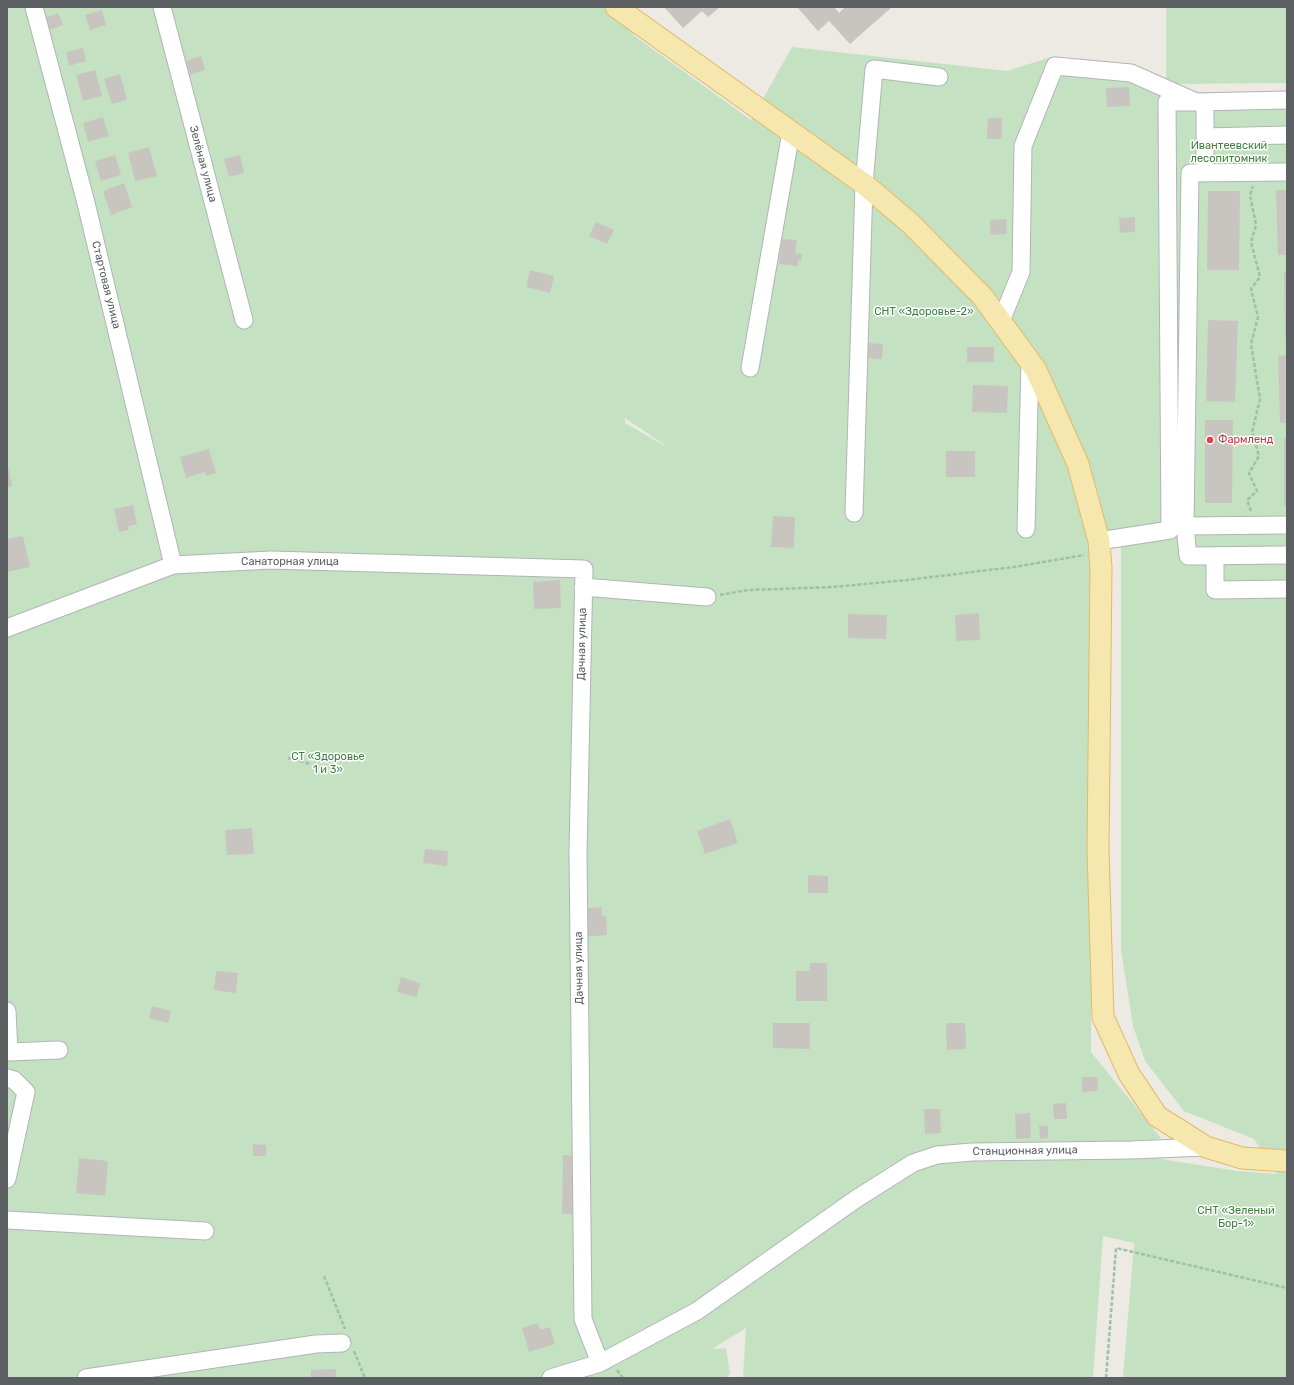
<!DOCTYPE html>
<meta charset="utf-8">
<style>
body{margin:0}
#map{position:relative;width:1294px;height:1385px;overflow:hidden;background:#eceae3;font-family:Rubik,sans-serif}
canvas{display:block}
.frame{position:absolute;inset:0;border:8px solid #5b5f62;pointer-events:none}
</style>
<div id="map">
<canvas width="1294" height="1385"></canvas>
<div class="frame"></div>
</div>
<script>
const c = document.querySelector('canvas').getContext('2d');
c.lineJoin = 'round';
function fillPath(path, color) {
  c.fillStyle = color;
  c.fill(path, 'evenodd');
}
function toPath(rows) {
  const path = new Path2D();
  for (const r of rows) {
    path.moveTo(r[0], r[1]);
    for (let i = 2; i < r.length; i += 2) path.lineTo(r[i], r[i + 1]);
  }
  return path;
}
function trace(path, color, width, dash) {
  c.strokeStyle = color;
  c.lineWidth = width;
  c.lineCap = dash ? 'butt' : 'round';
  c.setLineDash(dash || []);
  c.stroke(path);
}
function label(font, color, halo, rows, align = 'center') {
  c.font = font + ' Rubik,sans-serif';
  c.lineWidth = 3;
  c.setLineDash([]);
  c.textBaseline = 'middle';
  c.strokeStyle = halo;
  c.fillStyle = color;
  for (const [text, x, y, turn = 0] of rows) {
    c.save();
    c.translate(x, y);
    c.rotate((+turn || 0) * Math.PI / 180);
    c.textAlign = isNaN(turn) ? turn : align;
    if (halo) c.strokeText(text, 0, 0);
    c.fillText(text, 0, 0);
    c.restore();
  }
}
fillPath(toPath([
 [7,7,612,7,638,24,633,35,751,120,792,47,1007,71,1051,57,1124,65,1166,83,1166,7,1287,7,1287,83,1166,84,1170,93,1287,91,1287,1378,1123,1378,1134,1243,1103,1236,1093,1378,743,1378,746,1328,712,1349,726,1348,730,1374,726,1378,7,1378],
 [625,418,665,445,665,446,625,423],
 [1092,543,1121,544,1121,950,1133,1026,1145,1061,1184,1111,1254,1139,1277,1174,1238,1171,1173,1161,1116,1150,1161,1138,1091,1052]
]), '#c4e2c2');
fillPath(toPath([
 [664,7,720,7,708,17,702,11,683,28],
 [797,7,834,7,839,13,845,7,892,7,850,44,829,21,818,31],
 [102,10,106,25,90,30,85,15],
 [58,13,63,25,50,30,45,18],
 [83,48,86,61,69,66,66,52],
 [201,56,205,70,190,75,186,61],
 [95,70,102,96,83,101,76,75],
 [120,74,127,100,112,104,104,79],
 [1129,87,1130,106,1107,107,1106,88],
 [103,117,109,136,88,142,83,123],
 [988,118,1002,118,1002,139,987,139],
 [149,147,157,176,135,181,128,153],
 [115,155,121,175,101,181,95,161],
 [240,155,244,173,229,177,224,159],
 [124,183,132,207,111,215,103,191],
 [1276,190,1287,190,1287,255,1278,255],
 [1208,191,1240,191,1239,270,1207,270],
 [1135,217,1135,232,1120,233,1119,218],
 [1006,219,1007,234,990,235,990,220],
 [596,222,614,230,607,244,589,236],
 [782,239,797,240,795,253,802,254,801,261,798,260,798,266,779,264],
 [530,270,554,276,550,293,526,287],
 [1284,272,1287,272,1287,338,1285,338],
 [1208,320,1238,321,1235,402,1206,401],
 [868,343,883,344,882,359,867,358],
 [967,347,994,347,994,362,967,362],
 [1287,355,1287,423,1280,423,1278,356],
 [973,385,1008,386,1007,413,972,412],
 [1205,420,1233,420,1232,503,1205,503],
 [1284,438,1287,438,1287,506,1284,506],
 [209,449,216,473,206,476,205,472,186,478,180,457],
 [946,451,975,451,975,477,946,477],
 [9,469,12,486,7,487,7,470],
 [133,505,137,524,128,526,129,530,119,532,114,509],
 [773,516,795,517,794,548,771,547],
 [23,536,30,567,7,572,7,539],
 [560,580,561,608,534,609,533,582],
 [979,613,980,640,956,641,955,615],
 [848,614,887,615,886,639,848,638],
 [730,819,738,843,705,854,697,831],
 [252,828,254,854,227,855,225,830],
 [425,849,448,851,447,866,423,863],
 [808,875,828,876,828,893,808,893],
 [602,907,602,916,606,916,607,935,583,937,581,909],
 [810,963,827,963,827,1001,796,1001,796,971,810,971],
 [216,971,238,973,236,993,214,990],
 [401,977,420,983,417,997,397,992],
 [152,1006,171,1011,168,1023,149,1018],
 [773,1023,810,1023,810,1049,773,1048],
 [946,1023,965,1023,966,1049,947,1050],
 [1082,1077,1098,1077,1098,1091,1082,1092],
 [1066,1103,1067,1119,1054,1119,1053,1104],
 [924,1109,940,1109,941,1133,925,1134],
 [1030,1113,1031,1138,1016,1139,1015,1114],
 [1039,1126,1048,1126,1048,1138,1040,1139],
 [253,1144,266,1145,266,1156,253,1156],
 [563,1155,575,1156,575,1214,562,1214],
 [79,1158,108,1161,105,1196,76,1193],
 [538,1323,540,1330,550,1327,555,1344,529,1352,522,1328],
 [336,1369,336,1378,311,1378,311,1370]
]), '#c8c5c0');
const minor = toPath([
 [34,7,86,203,173,565],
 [162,7,244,320],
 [1205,102,1205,173],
 [1205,137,1287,135],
 [1287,172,1190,173,1185,526,1287,525],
 [1001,321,1021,272,1023,146,1055,66,1131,73,1196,102,1287,100],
 [750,368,791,132],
 [854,513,864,184,874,69,939,77],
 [1185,526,1188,556,1287,555],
 [1026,529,1030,361],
 [1099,541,1170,530,1167,102,1196,102],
 [1215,556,1215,590,1287,589],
 [583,587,707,597],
 [7,628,173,565,271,560,584,569,578,852,583,1319,600,1363],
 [7,1011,9,1052,59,1050],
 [7,1078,14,1080,26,1092,7,1179],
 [7,1220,205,1231],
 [86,1378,316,1344,342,1343],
 [551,1378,600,1363,697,1311,856,1199,913,1163,937,1155,972,1152,1131,1150,1206,1147]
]);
const major = toPath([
 [616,7,864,184,910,223,982,296,1036,370,1078,464,1099,541,1101,568,1098,850,1103,1017,1129,1074,1157,1116,1206,1147,1242,1158,1287,1161]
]);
trace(minor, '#b1b4b7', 19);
trace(major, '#e2ba66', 23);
trace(toPath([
 [1251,511,1247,500,1257,491,1249,473,1259,456,1252,432,1260,399,1251,344,1258,317,1251,289,1260,277,1251,242,1256,225,1250,195,1253,186],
 [720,595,748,590,833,587,907,580,1014,567,1084,555],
 [288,758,310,764],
 [324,1276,345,1329],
 [354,1351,365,1378],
 [617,1370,623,1378],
 [1106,1378,1116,1248,1287,1288]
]), '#9cc2a5', 2.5, [4, 2]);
trace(minor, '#fff', 17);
trace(major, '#f6e7ae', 21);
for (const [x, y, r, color] of [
 [1210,440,4,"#e0444e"]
]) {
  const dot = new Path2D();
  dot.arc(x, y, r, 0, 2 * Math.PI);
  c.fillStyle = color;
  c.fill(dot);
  trace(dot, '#fff', 1.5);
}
label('11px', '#3d7f3d', '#fff', [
 ["Ивантеевский",1229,146],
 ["лесопитомник",1229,159],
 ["СНТ «Здоровье-2»",924,312],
 ["СТ «Здоровье",328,757],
 ["1 и 3»",328,770],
 ["СНТ «Зеленый",1236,1211],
 ["Бор-1»",1236,1224]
]);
label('11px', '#5b5f62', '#fff', [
 ["Зелёная улица",203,164,75],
 ["Стартовая улица",106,285,76],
 ["Санаторная улица",290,562],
 ["Дачная улица",582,644,-89],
 ["Дачная улица",579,968,-91],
 ["Станционная улица",1025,1151,-1]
]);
label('11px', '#be3a42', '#fff', [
 ["Фармленд",1218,440]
], 'left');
</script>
